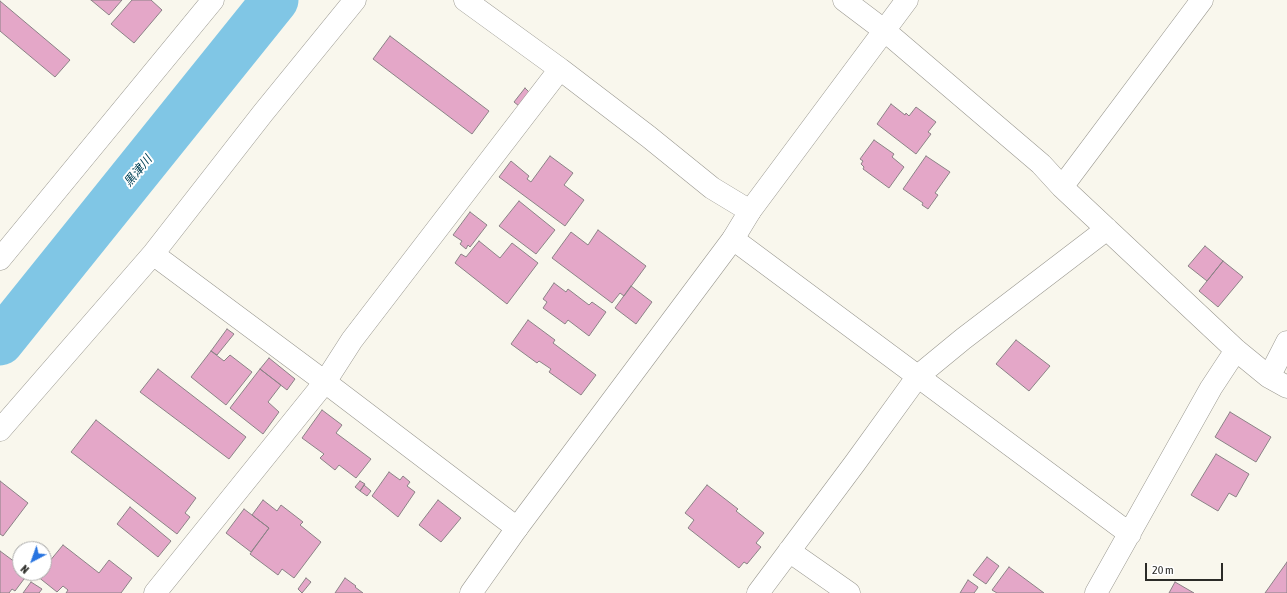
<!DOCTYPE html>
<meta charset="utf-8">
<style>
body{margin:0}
#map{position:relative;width:1287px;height:593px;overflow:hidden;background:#f9f7ed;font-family:"Asap Condensed",sans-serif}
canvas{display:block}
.north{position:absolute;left:12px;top:541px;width:40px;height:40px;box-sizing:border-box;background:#fff;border:1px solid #aaaaa9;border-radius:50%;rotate:221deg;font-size:11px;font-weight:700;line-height:16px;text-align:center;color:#2b2b27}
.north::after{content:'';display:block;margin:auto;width:14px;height:18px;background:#2874e0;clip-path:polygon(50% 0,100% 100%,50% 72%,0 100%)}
.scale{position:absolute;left:1145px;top:563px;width:78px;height:18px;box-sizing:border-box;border:2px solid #2b2b27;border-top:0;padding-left:5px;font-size:12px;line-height:14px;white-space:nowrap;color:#2b2b27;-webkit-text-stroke:3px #fff;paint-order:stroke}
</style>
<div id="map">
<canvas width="1287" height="593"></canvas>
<div class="north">N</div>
<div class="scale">20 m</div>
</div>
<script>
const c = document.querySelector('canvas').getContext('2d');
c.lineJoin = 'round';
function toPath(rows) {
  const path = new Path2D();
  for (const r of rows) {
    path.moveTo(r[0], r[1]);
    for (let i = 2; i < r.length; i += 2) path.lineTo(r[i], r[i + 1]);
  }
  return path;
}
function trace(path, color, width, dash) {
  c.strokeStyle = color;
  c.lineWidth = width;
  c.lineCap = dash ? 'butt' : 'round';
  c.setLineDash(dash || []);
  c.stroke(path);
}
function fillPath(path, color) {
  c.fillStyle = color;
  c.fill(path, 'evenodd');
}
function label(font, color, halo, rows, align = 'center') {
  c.font = font + ' "Asap Condensed","Noto Sans JP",sans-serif';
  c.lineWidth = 4;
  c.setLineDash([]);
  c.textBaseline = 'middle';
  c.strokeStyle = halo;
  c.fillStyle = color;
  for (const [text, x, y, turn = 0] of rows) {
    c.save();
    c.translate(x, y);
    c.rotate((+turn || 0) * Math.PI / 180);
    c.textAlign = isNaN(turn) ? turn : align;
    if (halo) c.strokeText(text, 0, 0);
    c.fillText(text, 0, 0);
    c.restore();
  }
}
trace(toPath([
 [0,342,275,0]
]), '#80c6e5', 47);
const building = toPath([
 [91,0,122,0,109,15,91,0],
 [132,0,151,0,162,10,134,43,111,24,132,0],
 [0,1,70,60,55,77,0,31,0,1],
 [390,36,489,111,472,134,373,59,390,36],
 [525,88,529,92,519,106,514,102,525,88],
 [891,104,905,115,906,113,909,116,916,107,936,122,928,132,931,134,916,154,877,124,891,104],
 [874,140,894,154,892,157,904,167,889,188,863,169,864,167,861,164,863,161,860,159,874,140],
 [550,156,573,173,564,185,584,200,565,226,499,177,511,161,529,176,527,179,531,182,550,156],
 [926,156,950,172,935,193,938,195,928,209,922,205,923,203,903,189,926,156],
 [519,201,555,230,536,254,499,226,519,201],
 [470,212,487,225,470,247,468,245,466,249,460,244,462,241,453,235,470,212],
 [598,230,646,266,624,296,620,293,612,303,552,258,571,232,588,245,598,230],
 [479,241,500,258,512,243,538,263,507,304,455,263,461,254,466,257,479,241],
 [1205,246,1223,261,1207,281,1188,266,1205,246],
 [1223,261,1243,277,1218,307,1199,291,1223,261],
 [554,283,566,292,568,289,589,305,592,302,606,312,589,336,568,320,565,324,543,308,547,302,543,299,554,283],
 [631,286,652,302,636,324,615,308,631,286],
 [528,320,555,340,553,343,596,375,581,395,549,372,551,369,539,361,537,363,511,344,528,320],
 [227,329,234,334,217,355,211,351,227,329],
 [1016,340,1050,366,1029,391,996,364,1016,340],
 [211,351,224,361,230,355,252,372,226,405,191,377,211,351],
 [269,358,295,379,287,390,260,369,269,358],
 [158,369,246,437,229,459,140,392,158,369],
 [260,369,281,385,268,402,279,412,263,434,230,408,260,369],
 [322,410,342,425,336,433,371,459,356,478,339,465,335,470,320,458,324,454,302,438,322,410],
 [1230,412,1271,437,1256,462,1215,437,1230,412],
 [96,420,196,498,185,513,190,517,177,534,71,452,96,420],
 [1216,454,1249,474,1236,497,1229,493,1218,511,1191,495,1216,454],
 [389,472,400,480,403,476,410,482,407,486,415,492,398,517,372,496,389,472],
 [0,481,28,503,3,536,0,534,0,481],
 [360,481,365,484,360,491,355,487,360,481],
 [364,485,371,491,367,496,360,491,364,485],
 [707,485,738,509,736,511,764,533,756,543,761,547,747,564,744,562,739,568,688,528,694,520,685,513,707,485],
 [263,500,277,511,281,505,303,522,300,525,321,542,294,578,282,569,278,575,250,554,269,528,252,515,263,500],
 [438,500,461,518,441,542,419,525,438,500],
 [130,507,171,541,158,557,117,524,130,507],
 [244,509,269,528,251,552,226,533,244,509],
 [63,545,99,573,109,560,132,578,121,593,66,593,68,590,63,586,57,592,37,576,40,573,44,573,44,568,63,545],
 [0,551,19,565,18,567,20,569,20,573,25,573,27,575,15,591,12,589,9,593,0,593,0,551],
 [987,557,999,566,986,584,973,575,987,557],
 [1287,562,1287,593,1265,593,1287,562],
 [1009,567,1044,593,997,593,992,590,1009,567],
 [306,578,311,582,302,593,298,589,306,578],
 [345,578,356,586,355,587,363,593,335,593,345,578],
 [968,580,978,587,977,589,974,593,960,593,968,580],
 [31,582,42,589,39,593,23,593,31,582],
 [1175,582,1194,593,1169,593,1175,582]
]);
fillPath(building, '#e4a7c8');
trace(building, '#8b8286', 1);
const minor = toPath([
 [465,0,560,69,649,137,712,188,750,211],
 [844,0,885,31,1041,164,1062,187,1236,350,1269,377,1287,387],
 [1062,187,1202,0],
 [733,239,1130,534],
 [153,254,325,382,517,528],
 [1269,377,1287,342],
 [0,430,153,254,263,113,355,0],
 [789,551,849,593],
 [155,593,325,382,352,340,560,69],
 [758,593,855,463,918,376,963,339,1107,229],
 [1096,593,1211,388,1236,350]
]);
const tertiary = toPath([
 [0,259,213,0],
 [471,593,517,528,733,239,750,211,907,0]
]);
trace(minor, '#9a9890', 23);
trace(tertiary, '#9a9890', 23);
trace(minor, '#fff', 22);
trace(tertiary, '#fff', 22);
label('italic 12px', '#014156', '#fff', [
 ["黒津川",138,171,-51]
]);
</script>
